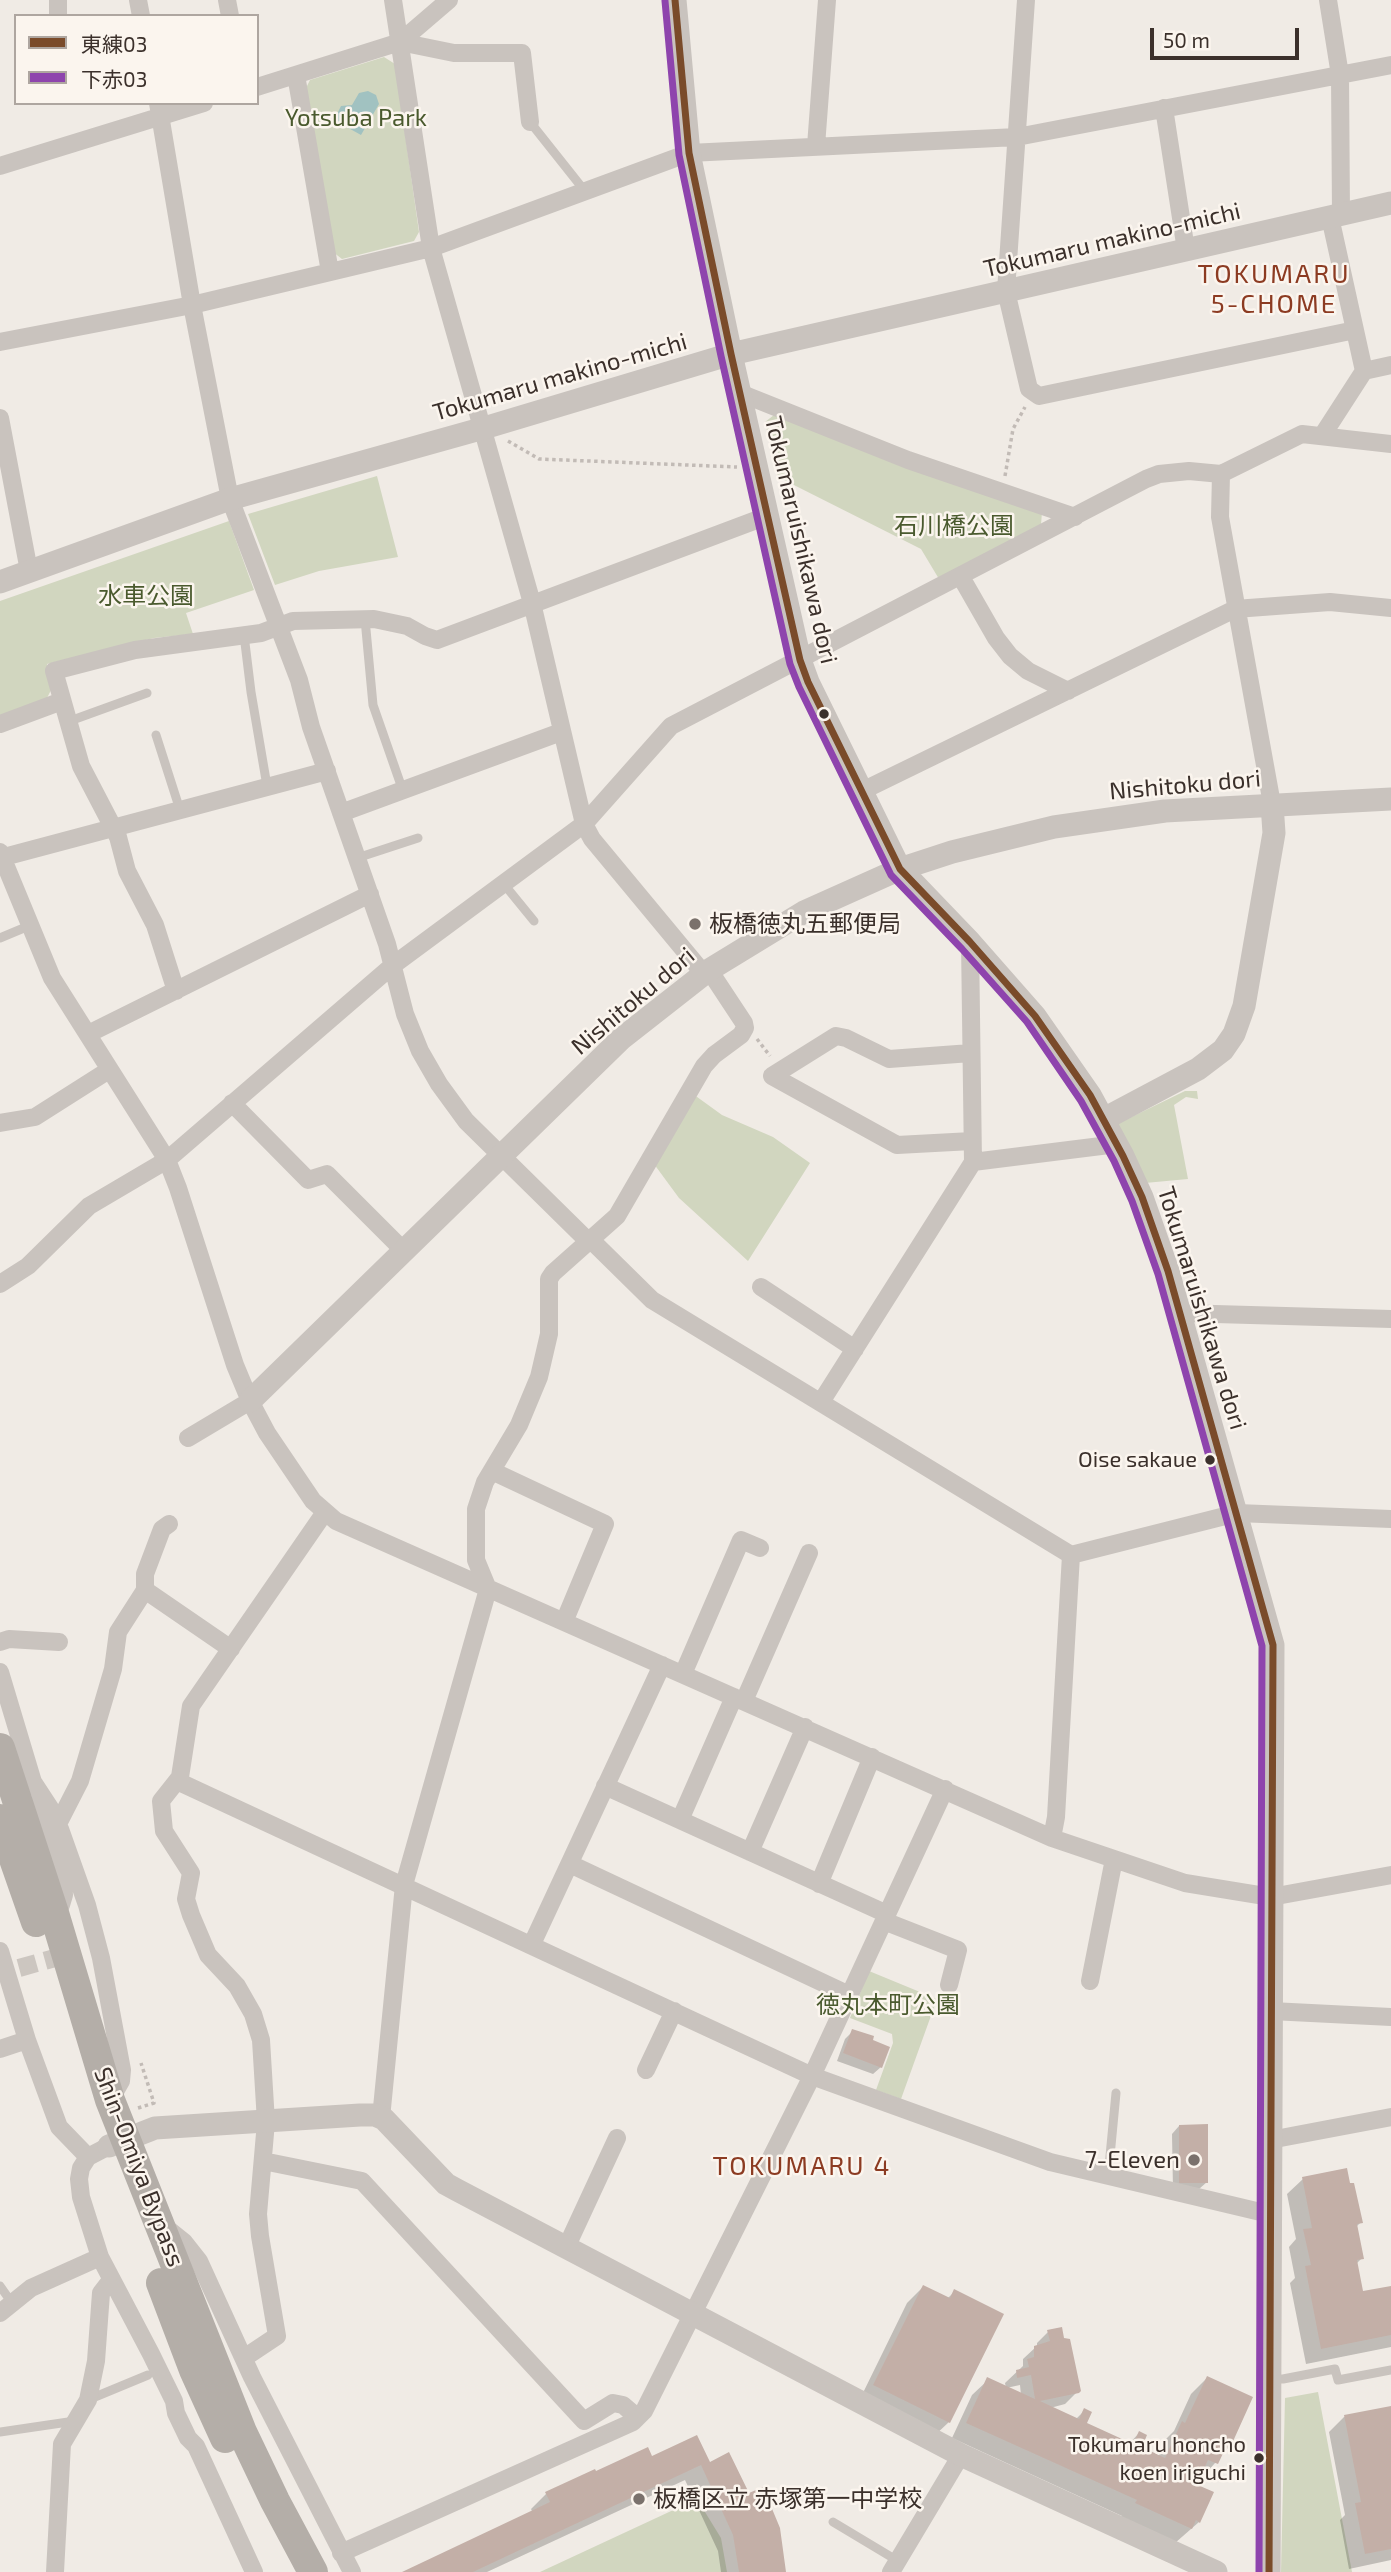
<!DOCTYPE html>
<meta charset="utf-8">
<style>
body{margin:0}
#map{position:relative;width:1391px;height:2572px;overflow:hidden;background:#f0ebe5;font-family:"Exo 2","Noto Sans JP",sans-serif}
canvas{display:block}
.legend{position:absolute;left:14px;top:14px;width:245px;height:91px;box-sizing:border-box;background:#fbf5ee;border:2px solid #aea6a0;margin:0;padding:9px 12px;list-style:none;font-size:21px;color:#3b302b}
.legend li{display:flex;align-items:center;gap:14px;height:35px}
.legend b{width:35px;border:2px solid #aea6a0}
.scale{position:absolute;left:1150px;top:28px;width:149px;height:32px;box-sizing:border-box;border:4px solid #3b302b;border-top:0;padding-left:9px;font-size:21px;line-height:24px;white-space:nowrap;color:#3b302b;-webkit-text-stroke:5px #fbf5ee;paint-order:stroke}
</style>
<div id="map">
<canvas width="1391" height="2572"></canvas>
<ul class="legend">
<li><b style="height:9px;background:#7a4b2a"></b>東練03</li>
<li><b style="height:9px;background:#8e44ad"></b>下赤03</li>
</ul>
<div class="scale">50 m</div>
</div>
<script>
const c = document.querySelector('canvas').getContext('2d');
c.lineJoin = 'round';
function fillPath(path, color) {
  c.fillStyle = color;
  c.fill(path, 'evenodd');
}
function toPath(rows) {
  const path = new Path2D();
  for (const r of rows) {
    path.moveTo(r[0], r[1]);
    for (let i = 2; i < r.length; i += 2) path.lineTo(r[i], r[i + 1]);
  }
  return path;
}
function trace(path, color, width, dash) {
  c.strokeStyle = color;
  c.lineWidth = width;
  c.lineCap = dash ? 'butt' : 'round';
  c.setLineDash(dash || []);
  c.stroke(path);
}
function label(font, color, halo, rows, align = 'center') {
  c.font = font + ' "Exo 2","Noto Sans JP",sans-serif';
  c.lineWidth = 5;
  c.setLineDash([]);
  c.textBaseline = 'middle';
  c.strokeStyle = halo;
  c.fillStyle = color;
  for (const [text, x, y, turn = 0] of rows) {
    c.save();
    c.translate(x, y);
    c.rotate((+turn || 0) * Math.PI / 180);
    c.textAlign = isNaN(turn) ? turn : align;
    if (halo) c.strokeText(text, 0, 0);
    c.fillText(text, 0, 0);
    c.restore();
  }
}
fillPath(toPath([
 [384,57,395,64,419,232,414,241,342,259,333,252,305,90,310,80],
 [774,415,1042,512,1041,525,939,579,921,549,778,477,765,422],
 [377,476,398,557,319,571,275,585,248,514],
 [229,521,254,590,186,613,193,634,154,638,47,664,53,686,47,698,0,716,0,601],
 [1185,1091,1197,1091,1198,1099,1186,1097,1174,1105,1188,1179,1145,1183,1117,1124],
 [693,1094,722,1115,773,1137,810,1163,748,1261,679,1198,654,1164],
 [869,1971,937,1999,901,2099,876,2090,893,2043,892,2034,850,2018],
 [1318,2392,1352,2572,1281,2572,1285,2398],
 [697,2499,721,2538,727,2572,540,2572]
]), '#d1d6bf');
fillPath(toPath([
 [368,91,376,95,379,104,361,135,334,120,341,106,352,105,359,93]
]), '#a1c2c1');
fillPath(toPath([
 [853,2031,881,2067,873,2074,837,2061,845,2039],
 [1179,2126,1207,2182,1199,2189,1173,2190,1172,2134],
 [1303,2179,1361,2222,1356,2227,1362,2258,1356,2264,1362,2293,1391,2288,1391,2347,1306,2364,1290,2283,1295,2278,1289,2247,1296,2239,1287,2194],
 [923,2287,947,2299,955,2291,949,2422,933,2437,859,2401,907,2303],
 [1048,2332,1079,2390,1065,2404,1050,2408,1076,2419,1085,2410,1085,2424,1129,2444,1139,2433,1139,2448,1158,2457,1166,2439,1174,2431,1191,2394,1207,2378,1229,2447,1201,2479,1198,2477,1199,2522,1175,2543,1121,2519,1122,2516,952,2438,972,2395,988,2380,1006,2388,1005,2383,1023,2366,1023,2359,1037,2346,1037,2343],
 [1020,2385,1021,2395,1006,2388],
 [1391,2408,1391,2560,1349,2569,1340,2520,1345,2515,1329,2432,1344,2417],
 [651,2458,709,2464,784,2572,721,2572,718,2551,685,2480,487,2572,406,2572,533,2513,531,2509,546,2494,595,2474]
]), '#0003');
fillPath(toPath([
 [852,2029,874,2036,873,2040,890,2047,882,2068,843,2053],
 [1208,2124,1208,2183,1179,2183,1179,2125],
 [1347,2168,1350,2183,1354,2183,1363,2223,1357,2224,1364,2259,1357,2260,1363,2291,1391,2286,1391,2335,1321,2349,1305,2266,1311,2265,1303,2229,1312,2228,1302,2177],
 [923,2285,950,2298,954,2289,1004,2314,950,2423,873,2385],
 [1062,2327,1064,2338,1070,2339,1081,2391,1079,2393,1040,2401,1079,2419,1084,2408,1092,2412,1087,2423,1133,2444,1139,2431,1147,2435,1142,2447,1165,2458,1182,2421,1185,2423,1207,2376,1253,2397,1230,2448,1226,2447,1218,2464,1208,2460,1199,2480,1202,2482,1200,2486,1214,2492,1200,2523,1196,2520,1192,2529,1135,2503,1137,2500,966,2423,987,2377,1035,2399,1031,2375,1017,2378,1016,2370,1029,2367,1027,2359,1034,2357,1034,2346,1050,2341,1047,2330],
 [1391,2406,1391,2549,1365,2554,1355,2503,1361,2502,1344,2415],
 [697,2435,710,2462,729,2452,749,2493,763,2487,780,2528,786,2572,739,2572,733,2535,701,2465,473,2572,402,2572,550,2502,545,2492,595,2469,596,2471,648,2447,652,2456]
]), '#c3afa7');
trace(toPath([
 [19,1968,73,1953]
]), '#ccc6c0', 18, [18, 9]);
trace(toPath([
 [508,441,539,459,737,467],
 [1005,476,1013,429,1025,407],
 [757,1039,770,1056],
 [138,2108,154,2103,141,2063]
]), '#c2bbb6', 3.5, [3.5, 3.5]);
trace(toPath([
 [530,122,584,190],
 [365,619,373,705,403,791],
 [244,635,251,692,267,786],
 [67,722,147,693],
 [156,735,180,810],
 [357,858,418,838],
 [503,883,534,921],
 [0,938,31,925],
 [1108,2177,1116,2093],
 [0,2286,12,2303],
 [1271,2379,1283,2379,1335,2369,1338,2380,1391,2370],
 [90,2399,148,2375],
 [0,2432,75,2421],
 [833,2522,898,2561]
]), '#c9c3be', 9);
trace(toPath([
 [138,0,141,16],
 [227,0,230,16],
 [393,0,431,248,532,603,584,824,592,839,704,974],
 [1026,0,1006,291,1029,389,1039,396,1355,330],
 [1328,0,1340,75,1341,215],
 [58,16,58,0],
 [400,42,454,53,522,53,530,122],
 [296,75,330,272],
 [257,87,400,42,449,0],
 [158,103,192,305,230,499,299,680,311,727,387,944,405,1014,420,1051,439,1084,466,1121,589,1242],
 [1164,108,1186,250],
 [816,146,827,0],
 [0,166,204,103],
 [1330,217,1364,371],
 [0,342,192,305,431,248,689,153,1017,137,1391,65],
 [740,393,908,460,1075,517],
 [0,418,29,571],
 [1322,436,1364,371,1391,365],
 [1221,474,1220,517,1272,804],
 [961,577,996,638,1010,656,1028,671,1068,691],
 [0,724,62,701],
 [862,791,1235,609,1330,602,1391,608],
 [341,813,561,732],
 [0,852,52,978,167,1160,178,1188,235,1365,250,1401,267,1433,313,1501,336,1521,1052,1838,1185,1883,1271,1897,1391,1875],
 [0,858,327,771],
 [176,991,155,925,127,871,118,837,81,766,54,671,135,650,261,633,293,621,374,619,407,626,425,636,437,640,767,516],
 [88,1034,370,894],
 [971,1053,889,1059,846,1038,836,1036,772,1076,897,1145,972,1141],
 [232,1103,308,1180,327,1174,404,1251],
 [0,1123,35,1117,109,1070],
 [973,1162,1117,1144],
 [591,1240,652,1300,1071,1555,1237,1513,1391,1519],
 [0,1284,28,1266,89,1206,167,1160,392,966,584,824,671,726,1146,479,1159,474,1189,471,1221,474,1302,434,1391,444],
 [761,1287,855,1349],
 [1180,1313,1391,1319],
 [821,1402,973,1162,970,942],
 [188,1438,250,1401],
 [492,1471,605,1524,564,1622],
 [145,1590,145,1574,162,1529,169,1524],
 [0,1642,9,1639,59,1642],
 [0,1672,33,1782,50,1808,60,1829,87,1905,101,1958,122,2070,121,2081,110,2100],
 [683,1674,741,1540,760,1548],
 [744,1701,809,1553],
 [177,1781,812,2076,1050,2162,1269,2214],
 [605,1786,887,1914],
 [38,1802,63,1881,64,1895,61,1905,54,1913],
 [680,1820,734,1697],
 [58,1824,80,1781,113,1669,118,1632,145,1590,231,1649],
 [1052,1838,1056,1817,1071,1555],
 [750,1852,805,1727],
 [570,1864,849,1995],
 [819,1884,872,1757],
 [884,1921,958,1950,949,1985],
 [532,1944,662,1665],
 [0,1951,27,2040,59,2127,88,2157],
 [1090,1981,1114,1859],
 [1271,2011,1391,2017],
 [0,2049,27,2040],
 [646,2070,674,2011],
 [381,2118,404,1885,488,1589,476,1560,476,1509,485,1482,519,1425,539,1377,549,1334,549,1279,553,1273,617,1216,704,1066,714,1055,741,1035,745,1028,744,1023,709,970],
 [1270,2140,1391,2117],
 [109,2146,88,2157,81,2168,79,2179,81,2197,100,2257,151,2354,174,2401,176,2413,188,2438,196,2446,254,2572],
 [263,2161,362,2181,584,2421,613,2403,623,2405,637,2417],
 [164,2226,184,2242,199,2261,252,2377,352,2572],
 [566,2248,617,2138],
 [0,2313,31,2288,100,2257],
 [244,2358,277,2336,260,2236,258,2214,266,2122,261,2040,253,2014,237,1986,208,1955,191,1915,186,1899,191,1873,164,1831,161,1801,180,1777,191,1706,325,1512],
 [341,2553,633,2422,644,2411,812,2076,945,1789],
 [55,2572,62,2444,88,2400,96,2361,101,2293,111,2280],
 [891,2572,961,2455]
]), '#c9c3be', 18);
trace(toPath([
 [675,0,689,153,731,354,800,660,808,682,900,869,970,942,1035,1016,1090,1095,1123,1156,1142,1197,1168,1271,1273,1645,1269,2572],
 [0,582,230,499,484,428,731,354,1391,203],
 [1104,1119,1198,1069,1223,1050,1234,1034,1244,1006,1274,833,1272,804],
 [250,1401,621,1039,709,970,804,912,900,869,952,852,1054,827,1165,811,1391,799],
 [109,2146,155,2128,360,2115,375,2115,384,2119,446,2184,457,2190,961,2455,1216,2572]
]), '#c9c3be', 23);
trace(toPath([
 [0,1748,54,1913,110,2100,242,2432,275,2501,313,2572],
 [0,1819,36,1922],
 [161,2283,194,2370,225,2438]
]), '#b4aea8', 30);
trace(toPath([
 [675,0,689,153,731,354,800,660,808,682,900,869,970,942,1035,1016,1090,1095,1123,1156,1142,1197,1168,1271,1273,1645,1269,2572]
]), '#7a4b2a', 7);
trace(toPath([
 [665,1,679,155,721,356,790,664,799,687,891,875,962,949,1027,1022,1081,1101,1114,1161,1132,1201,1158,1274,1262,1646,1259,2572]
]), '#8e44ad', 7);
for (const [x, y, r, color] of [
 [824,714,6,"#3b302b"],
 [695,924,7,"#7a716c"],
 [1210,1460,6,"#3b302b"],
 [1194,2160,7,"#7a716c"],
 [1259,2458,6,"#3b302b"],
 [639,2499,7,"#7a716c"]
]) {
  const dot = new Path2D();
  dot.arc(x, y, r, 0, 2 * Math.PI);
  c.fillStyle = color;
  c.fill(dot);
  trace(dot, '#fbf5ee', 2.5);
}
label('22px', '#3b302b', '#fbf5ee', [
 ["Oise sakaue",1197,1460],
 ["Tokumaru honcho",1246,2445],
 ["koen iriguchi",1246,2473]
], 'right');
label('24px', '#4a5a2e', '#fbf5ee', [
 ["Yotsuba Park",356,118],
 ["石川橋公園",954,526],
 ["水車公園",146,596],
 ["徳丸本町公園",888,2005]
]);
label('24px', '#3b302b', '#fbf5ee', [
 ["Tokumaru makino-michi",1112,240,-13],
 ["Tokumaru makino-michi",560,377,-16],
 ["Tokumaruishikawa dori",801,540,77],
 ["Nishitoku dori",1185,785,-5],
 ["Nishitoku dori",633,1001,-40],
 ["Tokumaruishikawa dori",1202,1308,73],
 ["Shin-Omiya Bypass",139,2167,69]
]);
label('24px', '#3b302b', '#fbf5ee', [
 ["板橋徳丸五郵便局",709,924],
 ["7-Eleven",1180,2160,"right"],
 ["板橋区立 赤塚第一中学校",653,2499]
], 'left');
c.letterSpacing = '2px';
label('26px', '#8c3b22', '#fbf5ee', [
 ["TOKUMARU",1274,274],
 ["5-CHOME",1274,304],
 ["TOKUMARU 4",802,2166]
]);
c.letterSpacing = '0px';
</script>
